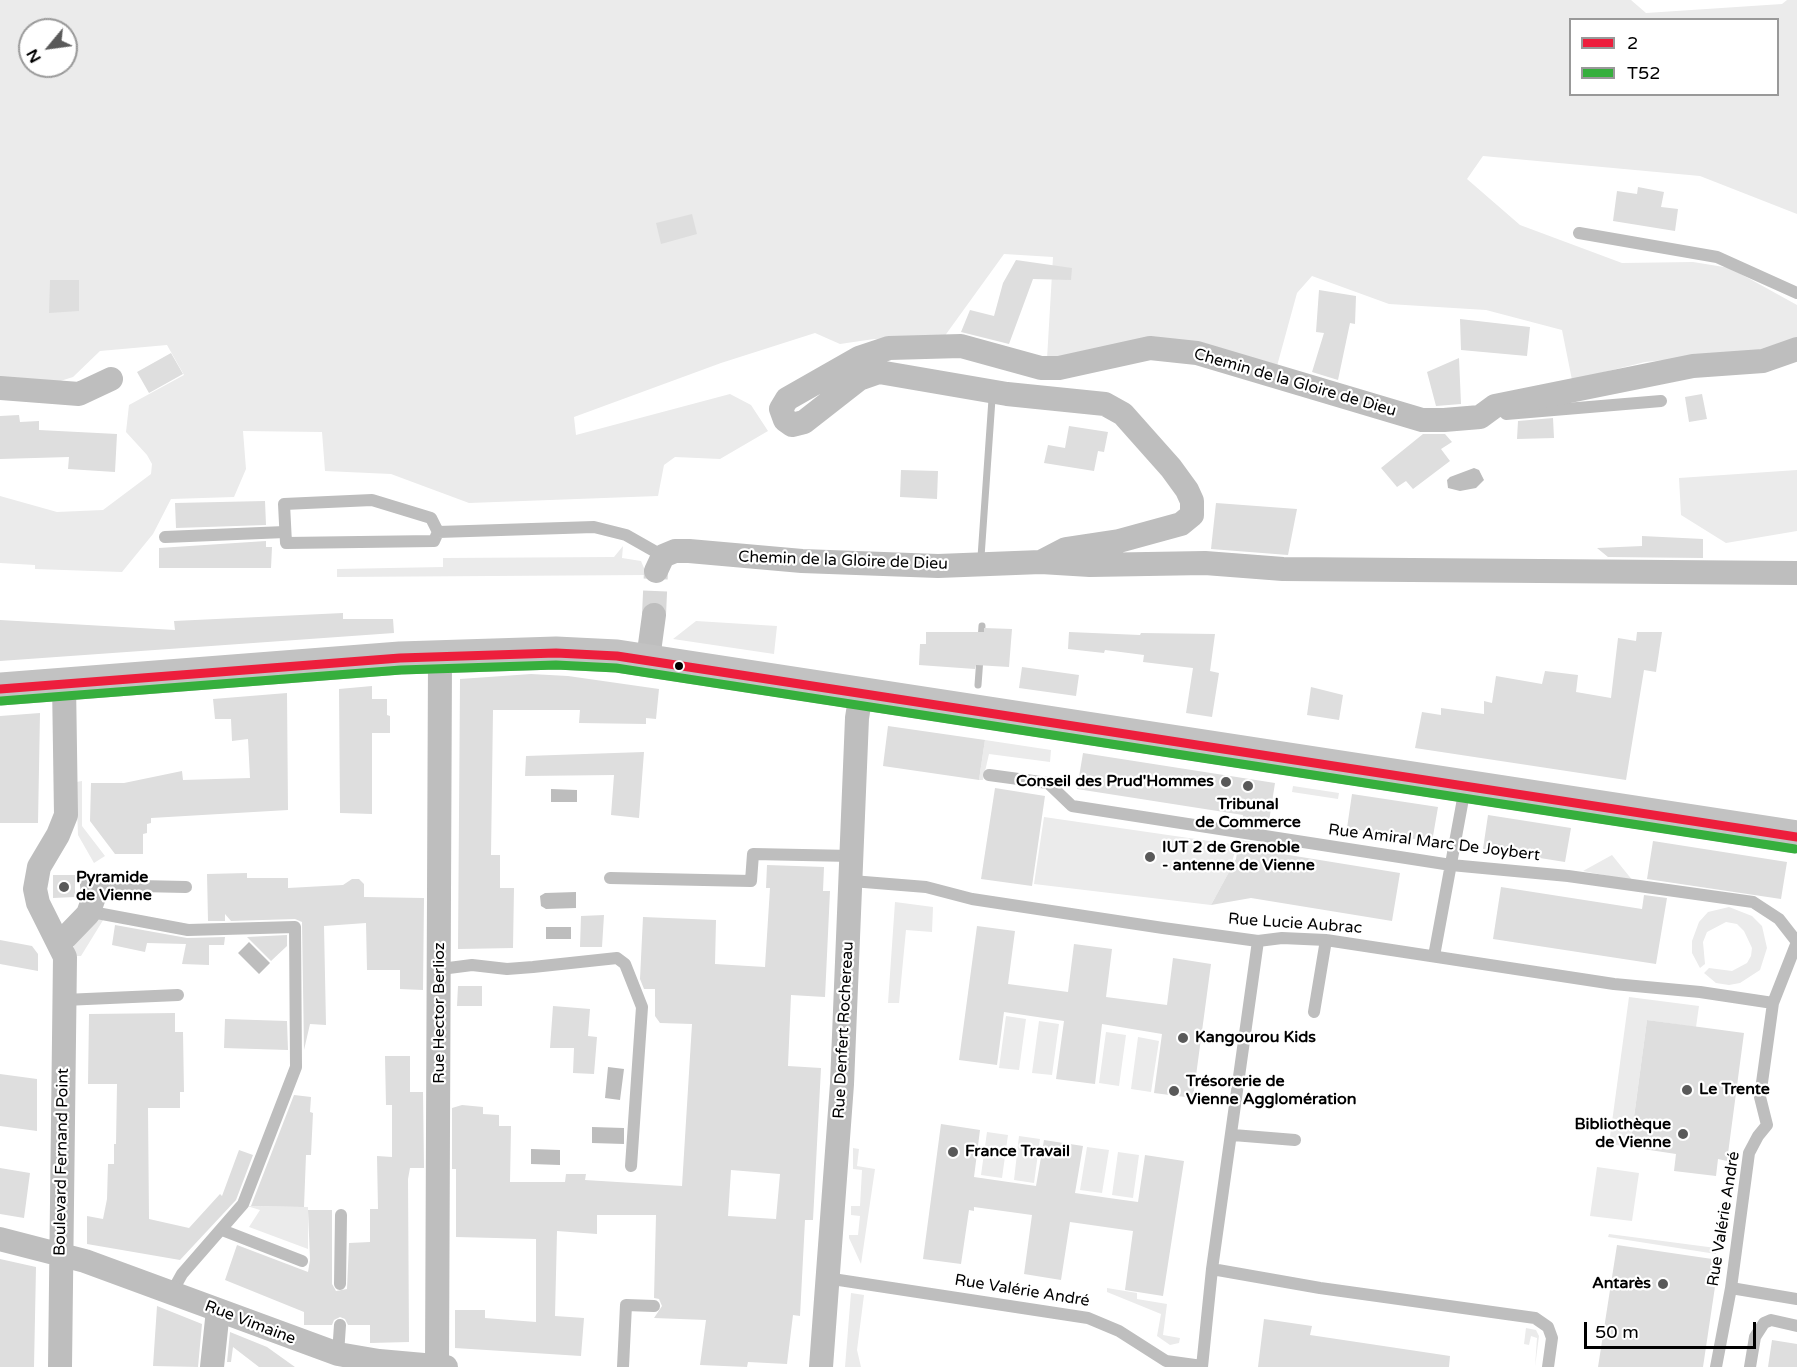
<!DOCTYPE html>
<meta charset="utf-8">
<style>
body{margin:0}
#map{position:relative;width:1797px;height:1367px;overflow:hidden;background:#fff;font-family:"Varela Round",sans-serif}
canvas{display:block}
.legend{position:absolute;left:1569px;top:18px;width:210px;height:78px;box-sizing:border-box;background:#fff;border:2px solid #999;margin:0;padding:8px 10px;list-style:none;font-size:18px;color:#000}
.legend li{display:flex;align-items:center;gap:12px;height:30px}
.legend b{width:30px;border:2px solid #999}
.north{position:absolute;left:18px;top:18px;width:60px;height:60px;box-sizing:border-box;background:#fff;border:2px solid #999;border-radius:50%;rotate:241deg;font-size:16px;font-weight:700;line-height:24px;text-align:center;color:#000}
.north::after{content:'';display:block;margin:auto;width:21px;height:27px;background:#595959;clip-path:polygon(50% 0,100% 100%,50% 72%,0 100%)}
.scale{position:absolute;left:1584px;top:1322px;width:172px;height:27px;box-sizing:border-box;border:3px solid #000;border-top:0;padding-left:8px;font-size:18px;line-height:21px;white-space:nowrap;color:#000;-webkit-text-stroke:4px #fff;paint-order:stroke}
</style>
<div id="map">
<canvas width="1797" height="1367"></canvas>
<ul class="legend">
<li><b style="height:8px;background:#ed1e3c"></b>2</li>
<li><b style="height:8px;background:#36af3d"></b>T52</li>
</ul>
<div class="north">N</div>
<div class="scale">50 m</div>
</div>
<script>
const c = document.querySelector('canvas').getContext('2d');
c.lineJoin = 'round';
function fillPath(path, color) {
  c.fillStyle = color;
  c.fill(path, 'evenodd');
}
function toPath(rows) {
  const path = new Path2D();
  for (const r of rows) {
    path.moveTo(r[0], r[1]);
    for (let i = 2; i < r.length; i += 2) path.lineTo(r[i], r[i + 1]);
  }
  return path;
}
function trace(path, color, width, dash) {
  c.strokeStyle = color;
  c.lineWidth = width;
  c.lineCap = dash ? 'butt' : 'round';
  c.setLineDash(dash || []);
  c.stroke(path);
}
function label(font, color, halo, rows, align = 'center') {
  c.font = font + ' "Varela Round",sans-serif';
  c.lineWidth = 4.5;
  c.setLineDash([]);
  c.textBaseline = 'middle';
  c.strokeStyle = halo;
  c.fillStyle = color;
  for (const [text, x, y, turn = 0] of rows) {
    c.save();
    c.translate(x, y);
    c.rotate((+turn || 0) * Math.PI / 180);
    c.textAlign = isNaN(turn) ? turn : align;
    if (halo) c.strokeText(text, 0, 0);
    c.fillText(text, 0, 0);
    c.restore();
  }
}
fillPath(toPath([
 [0,0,1631,0,1646,13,1782,4,1787,0,1797,0,1797,214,1700,176,1483,156,1467,179,1520,225,1622,263,1693,262,1730,268,1797,305,1797,342,1754,351,1645,362,1572,380,1562,330,1486,310,1389,304,1312,276,1297,293,1277,366,1183,341,1047,359,1053,257,1004,254,944,337,874,339,840,344,815,333,721,363,574,417,576,435,730,394,751,405,768,431,720,459,675,457,664,465,658,496,469,503,391,474,325,471,322,432,243,431,246,469,234,497,171,499,153,534,122,572,35,569,35,565,0,563,0,496,57,512,103,510,151,474,152,464,147,455,126,432,129,405,184,375,167,345,100,351,73,377,54,383,0,380],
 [1570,20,1778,20,1778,94,1570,94],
 [30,30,66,30,66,66,30,66],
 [1797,470,1797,531,1726,543,1681,515,1679,478],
 [623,546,622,558,641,561,647,575,337,577,337,569,443,567,443,558,614,557],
 [696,621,777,626,774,654,673,639],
 [985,740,1051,750,1050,762,989,754,983,780,979,780],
 [82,781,82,826,105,856,94,863,78,835,76,782],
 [1293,786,1339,793,1338,799,1292,792],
 [1044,817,1237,845,1229,872,1211,905,1034,884],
 [1612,855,1633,881,1583,871],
 [895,902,933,907,932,932,906,930,899,1003,888,1003],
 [1729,907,1752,916,1762,926,1767,948,1760,970,1740,983,1729,985,1716,983,1704,973,1709,968,1732,971,1747,963,1751,956,1752,948,1744,931,1737,924,1726,922,1707,932,1703,942,1705,964,1700,968,1692,953,1692,941,1699,922,1708,912],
 [97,914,105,917,81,956,74,956,74,944],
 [1629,997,1699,1006,1696,1027,1647,1020,1630,1147,1609,1144],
 [1006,1016,1026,1019,1019,1070,999,1068],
 [1039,1021,1059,1024,1052,1075,1032,1073],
 [1106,1032,1126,1035,1119,1086,1099,1083],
 [1138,1037,1159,1041,1151,1092,1131,1089],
 [987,1132,1008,1135,1002,1178,981,1175],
 [1019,1136,1040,1139,1034,1183,1014,1180],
 [1087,1147,1109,1150,1102,1193,1080,1190],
 [853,1148,859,1149,857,1166,875,1169,861,1264,849,1238,849,1235,858,1235,860,1216,851,1215,851,1206,860,1206,862,1170,853,1169],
 [1118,1152,1139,1155,1133,1198,1112,1195],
 [1597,1167,1639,1173,1632,1221,1590,1216],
 [247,1206,308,1207,308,1249,249,1227,260,1210],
 [1609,1234,1716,1248,1716,1254,1608,1237],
 [1107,1288,1137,1293,1137,1299,1167,1304,1163,1335,1180,1338,1179,1343,1170,1345,1157,1336,1161,1314,1107,1292],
 [851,1293,864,1295,857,1350,861,1367,845,1367],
 [1526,1328,1536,1330,1539,1336,1535,1367,1537,1338,1531,1336,1529,1345,1524,1344]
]), '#ebebeb');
fillPath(toPath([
 [1474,468,1479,470,1484,480,1476,488,1460,491,1448,488,1447,480,1450,477],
 [551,789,577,790,577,802,551,802],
 [576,892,576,908,546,909,541,906,540,896,545,893],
 [546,927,571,927,571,939,546,939],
 [249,942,270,963,259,974,238,953],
 [608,1067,624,1069,620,1100,605,1098],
 [592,1127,624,1128,624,1144,592,1143],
 [531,1149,560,1150,560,1165,531,1164]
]), '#bdbdbd');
trace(toPath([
 [981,557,992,399],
 [981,641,982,626],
 [978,685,980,658]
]), '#bdbdbd', 7);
fillPath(toPath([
 [1638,187,1664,192,1661,207,1678,209,1675,231,1613,221,1617,191,1637,194],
 [692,214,697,234,661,244,656,223],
 [1016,260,1072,268,1071,280,1033,279,1009,344,961,332,970,310,994,316,1003,283],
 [50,280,79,280,79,311,49,313],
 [1319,290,1356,296,1355,324,1350,323,1338,380,1312,372,1324,333,1316,332],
 [1460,319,1530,327,1527,356,1461,350],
 [171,353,183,374,149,393,137,372],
 [1459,358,1461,404,1436,406,1427,372],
 [1702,394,1707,419,1689,422,1685,397],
 [19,415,20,422,39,421,39,430,117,434,115,472,68,469,69,457,0,459,0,416],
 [1553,418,1554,438,1517,439,1518,421],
 [1069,426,1108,432,1104,452,1098,451,1094,471,1044,463,1048,445,1065,448],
 [1423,434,1445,434,1452,442,1441,449,1450,461,1413,489,1406,481,1397,487,1381,468],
 [901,470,938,471,937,499,900,497],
 [265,501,266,525,176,528,175,503],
 [1216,503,1297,509,1288,555,1211,549],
 [1642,536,1703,539,1703,558,1608,557,1597,548,1642,546],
 [266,541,266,547,272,547,271,568,159,568,159,548],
 [343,613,343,619,393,619,394,633,0,661,0,620,175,630,174,621],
 [984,628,1012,629,1009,667,976,665,975,669,919,665,920,644,926,644,926,632,984,632],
 [1069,632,1140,635,1141,633,1215,634,1210,671,1219,673,1212,717,1186,713,1193,668,1143,662,1144,655,1105,650,1104,653,1068,649],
 [1637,632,1662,632,1656,672,1644,670,1626,780,1415,748,1422,712,1441,715,1441,708,1484,714,1484,701,1492,703,1496,676,1542,684,1545,671,1578,675,1576,692,1611,698,1618,638,1636,641],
 [1022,667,1079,675,1076,696,1019,688],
 [531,674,568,676,659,689,656,719,646,718,646,724,579,723,580,710,493,710,491,855,500,855,500,888,514,888,513,948,458,949,460,679],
 [372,686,372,699,387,699,387,715,390,716,390,733,372,733,372,814,340,813,339,689],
 [1311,687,1343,695,1339,720,1307,715],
 [287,693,288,810,151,818,151,823,147,824,147,833,143,834,143,854,115,854,90,821,91,783,124,783,182,771,183,780,250,778,248,739,232,741,231,719,215,719,213,699],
 [40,713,38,823,0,823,0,716],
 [888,726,985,740,979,780,883,766],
 [644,752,639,818,611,815,614,775,525,776,526,756],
 [1083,753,1275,783,1268,828,1242,824,1243,815,1077,789],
 [995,788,1045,796,1032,886,981,879],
 [1352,794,1438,807,1432,842,1347,828],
 [1488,815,1571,828,1565,862,1483,849],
 [1239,840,1265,844,1264,851,1400,873,1392,921,1251,898,1211,905,1236,859],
 [1653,841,1787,862,1781,899,1647,879],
 [767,865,824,867,823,891,830,891,825,997,791,995,788,1066,821,1068,813,1220,805,1220,800,1316,793,1315,787,1364,748,1362,747,1367,700,1365,706,1320,654,1318,662,1306,659,1299,654,1298,656,1215,597,1215,597,1234,557,1231,555,1316,584,1318,581,1356,455,1348,455,1310,485,1310,485,1318,536,1322,536,1239,456,1237,456,1169,452,1169,452,1108,462,1105,483,1107,483,1114,499,1115,499,1126,511,1126,510,1182,565,1182,566,1174,586,1174,585,1180,682,1186,692,1024,660,1023,655,1016,655,989,644,989,640,979,643,917,716,920,715,964,765,967,770,888,766,888],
 [731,1170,780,1174,776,1219,728,1216],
 [247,873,247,878,288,878,288,888,343,885,352,879,359,879,364,884,364,897,424,898,423,990,400,989,400,970,367,970,366,923,324,926,326,1025,310,1024,304,1050,302,922,295,919,231,921,225,914,225,921,208,921,207,874],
 [53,875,75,875,75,897,53,898],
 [1501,887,1642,909,1644,895,1667,898,1656,964,1493,939],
 [604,915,602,947,580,947,581,916],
 [115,925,187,938,225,937,224,945,209,945,209,965,182,964,186,944,147,943,145,952,112,945],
 [977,926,1015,931,1008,984,1068,992,1074,944,1112,949,1106,997,1167,1005,1173,958,1211,964,1193,1098,1154,1093,1162,1034,1102,1024,1095,1084,1056,1079,1064,1021,1004,1012,997,1065,959,1060],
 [287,935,287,946,271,961,247,937],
 [0,940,32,946,38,954,38,971,0,964],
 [458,986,482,986,482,1006,457,1006],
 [553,1006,590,1009,588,1036,597,1037,594,1074,573,1073,574,1048,550,1048],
 [175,1013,175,1032,183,1032,184,1092,180,1092,180,1108,148,1108,149,1219,189,1228,220,1194,222,1196,239,1150,253,1155,236,1200,180,1260,87,1244,87,1216,103,1219,107,1199,108,1164,114,1164,114,1144,116,1144,117,1084,88,1084,89,1014],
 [225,1019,287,1021,288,1050,224,1048],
 [1647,1020,1744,1033,1727,1161,1718,1159,1716,1176,1674,1171,1676,1154,1630,1147],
 [385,1056,410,1056,410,1092,423,1092,424,1168,410,1168,408,1179,409,1342,370,1343,370,1325,348,1325,345,1319,340,1317,334,1320,332,1325,304,1325,304,1312,225,1280,237,1245,308,1272,310,1260,308,1210,332,1210,332,1284,336,1291,347,1289,349,1243,370,1242,370,1209,378,1209,377,1156,392,1157,392,1105,386,1105],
 [0,1074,37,1079,37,1131,0,1126],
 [294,1095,311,1097,310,1112,313,1113,311,1155,306,1155,304,1207,251,1206],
 [941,1124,980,1130,974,1177,1036,1186,1044,1140,1083,1146,1075,1193,1109,1198,1138,1202,1145,1155,1184,1161,1163,1296,1125,1290,1133,1231,1070,1222,1061,1280,1024,1274,1032,1215,974,1207,974,1211,969,1210,961,1264,923,1259],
 [0,1168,30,1173,24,1218,0,1214],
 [1617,1245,1719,1260,1703,1367,1598,1367],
 [0,1259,36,1267,34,1367,0,1367],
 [157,1306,202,1324,198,1367,153,1366],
 [1264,1319,1312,1326,1310,1335,1450,1356,1449,1367,1258,1367],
 [230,1332,267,1347,295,1367,259,1367,233,1347,231,1362,227,1362],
 [1772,1340,1797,1344,1797,1367,1768,1367]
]), '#dedede');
trace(toPath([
 [654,615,656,571]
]), '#d9d9d9', 24, [24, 12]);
trace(toPath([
 [1579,233,1717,257,1797,293],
 [1506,414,1661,401],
 [372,500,431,518,438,532,434,541,286,543,284,504,372,500],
 [438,532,594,527,626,535,663,556],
 [165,537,285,532],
 [989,775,1048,783,1072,806,1451,865,1568,876,1753,902,1779,919,1797,942,1773,1003,1760,1097,1767,1125,1758,1136,1749,1153,1731,1288,1716,1367],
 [610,878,751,881,753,854,852,856],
 [852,881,926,887,972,899,1163,928,1258,941,1282,938,1326,940,1614,984,1700,992,1773,1003],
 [92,885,186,887],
 [97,913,188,930,295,927,296,1067,243,1204,182,1274,172,1292],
 [1434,956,1465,788],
 [441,969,472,965,507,969,533,967,617,958,625,964,642,1007,631,1166],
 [64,1000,178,995],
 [1314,1012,1326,940],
 [1233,1135,1295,1140],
 [222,1230,302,1261],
 [1212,1269,1320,1288,1535,1318,1548,1327,1552,1338,1548,1367],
 [826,1278,1088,1318,1119,1331,1166,1361,1202,1366],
 [340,1284,341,1215],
 [1731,1288,1797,1299],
 [338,1354,340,1325],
 [623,1367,626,1305,654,1306],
 [1202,1367,1212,1269,1258,941],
 [1750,1367,1755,1337,1764,1323,1771,1320,1797,1326]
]), '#bebebe', 12);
trace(toPath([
 [0,388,79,394,111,379],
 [1041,562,1066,549,1119,541,1181,524,1192,515,1192,501,1187,490,1171,468,1123,414,1105,404,1007,394,879,372,859,379,804,422,792,425,785,420,781,409,787,399,859,358,889,348,961,346,1041,368,1059,368,1150,348,1197,353,1422,420,1444,420,1480,417,1495,406,1693,366,1763,361,1797,349],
 [656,571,663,556,675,551,689,551,802,561,938,566,1041,562,1090,565,1205,563,1283,569,1797,573],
 [648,659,654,615],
 [60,943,88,914,94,897,92,885],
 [0,1239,85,1261,338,1354,379,1361,446,1367],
 [437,1366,440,659],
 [60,1367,65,957,38,903,35,889,39,867,58,835,66,815,64,683],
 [212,1367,218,1310],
 [821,1367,842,1084,857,718,861,693]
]), '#bebebe', 24);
trace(toPath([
 [0,689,400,658,556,653,617,656,1797,837]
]), '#c2c2c2', 33);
trace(toPath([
 [0,689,400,658,556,653,617,656,1797,837]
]), '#ed1e3c', 9);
trace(toPath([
 [1,701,401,670,556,665,616,668,1795,849]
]), '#36af3d', 9);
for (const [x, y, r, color] of [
 [679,666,5,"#000"],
 [1226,782,6,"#595959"],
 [1248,786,6,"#595959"],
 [1150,857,6,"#595959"],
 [64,887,6,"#595959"],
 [1183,1038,6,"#595959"],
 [1687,1090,6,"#595959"],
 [1174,1091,6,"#595959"],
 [1683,1134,6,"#595959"],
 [953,1152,6,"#595959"],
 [1663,1284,6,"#595959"]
]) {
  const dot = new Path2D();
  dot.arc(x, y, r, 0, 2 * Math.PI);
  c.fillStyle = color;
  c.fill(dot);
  trace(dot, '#fff', 2);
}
label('16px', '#000', '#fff', [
 ["Chemin de la Gloire de Dieu",1295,383,16],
 ["Chemin de la Gloire de Dieu",843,561,2],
 ["Rue Amiral Marc De Joybert",1434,843,7],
 ["Rue Lucie Aubrac",1295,924,4],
 ["Rue Hector Berlioz",440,1013,-90],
 ["Rue Denfert Rochereau",844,1030,-87],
 ["Boulevard Fernand Point",62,1162,-89],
 ["Rue Valérie André",1724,1219,-81],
 ["Rue Valérie André",1022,1291,9],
 ["Rue Vimaine",250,1323,21]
]);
label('bold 16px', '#000', '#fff', [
 ["Conseil des Prud'Hommes",1214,782,"right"],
 ["Tribunal",1248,805,"center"],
 ["de Commerce",1248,823,"center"],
 ["IUT 2 de Grenoble",1162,848],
 ["- antenne de Vienne",1162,866],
 ["Pyramide",76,878],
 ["de Vienne",76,896],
 ["Kangourou Kids",1195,1038],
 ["Trésorerie de",1186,1082],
 ["Vienne Agglomération",1186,1100],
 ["Le Trente",1699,1090],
 ["Bibliothèque",1671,1125,"right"],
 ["de Vienne",1671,1143,"right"],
 ["France Travail",965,1152],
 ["Antarès",1651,1284,"right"]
], 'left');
</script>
